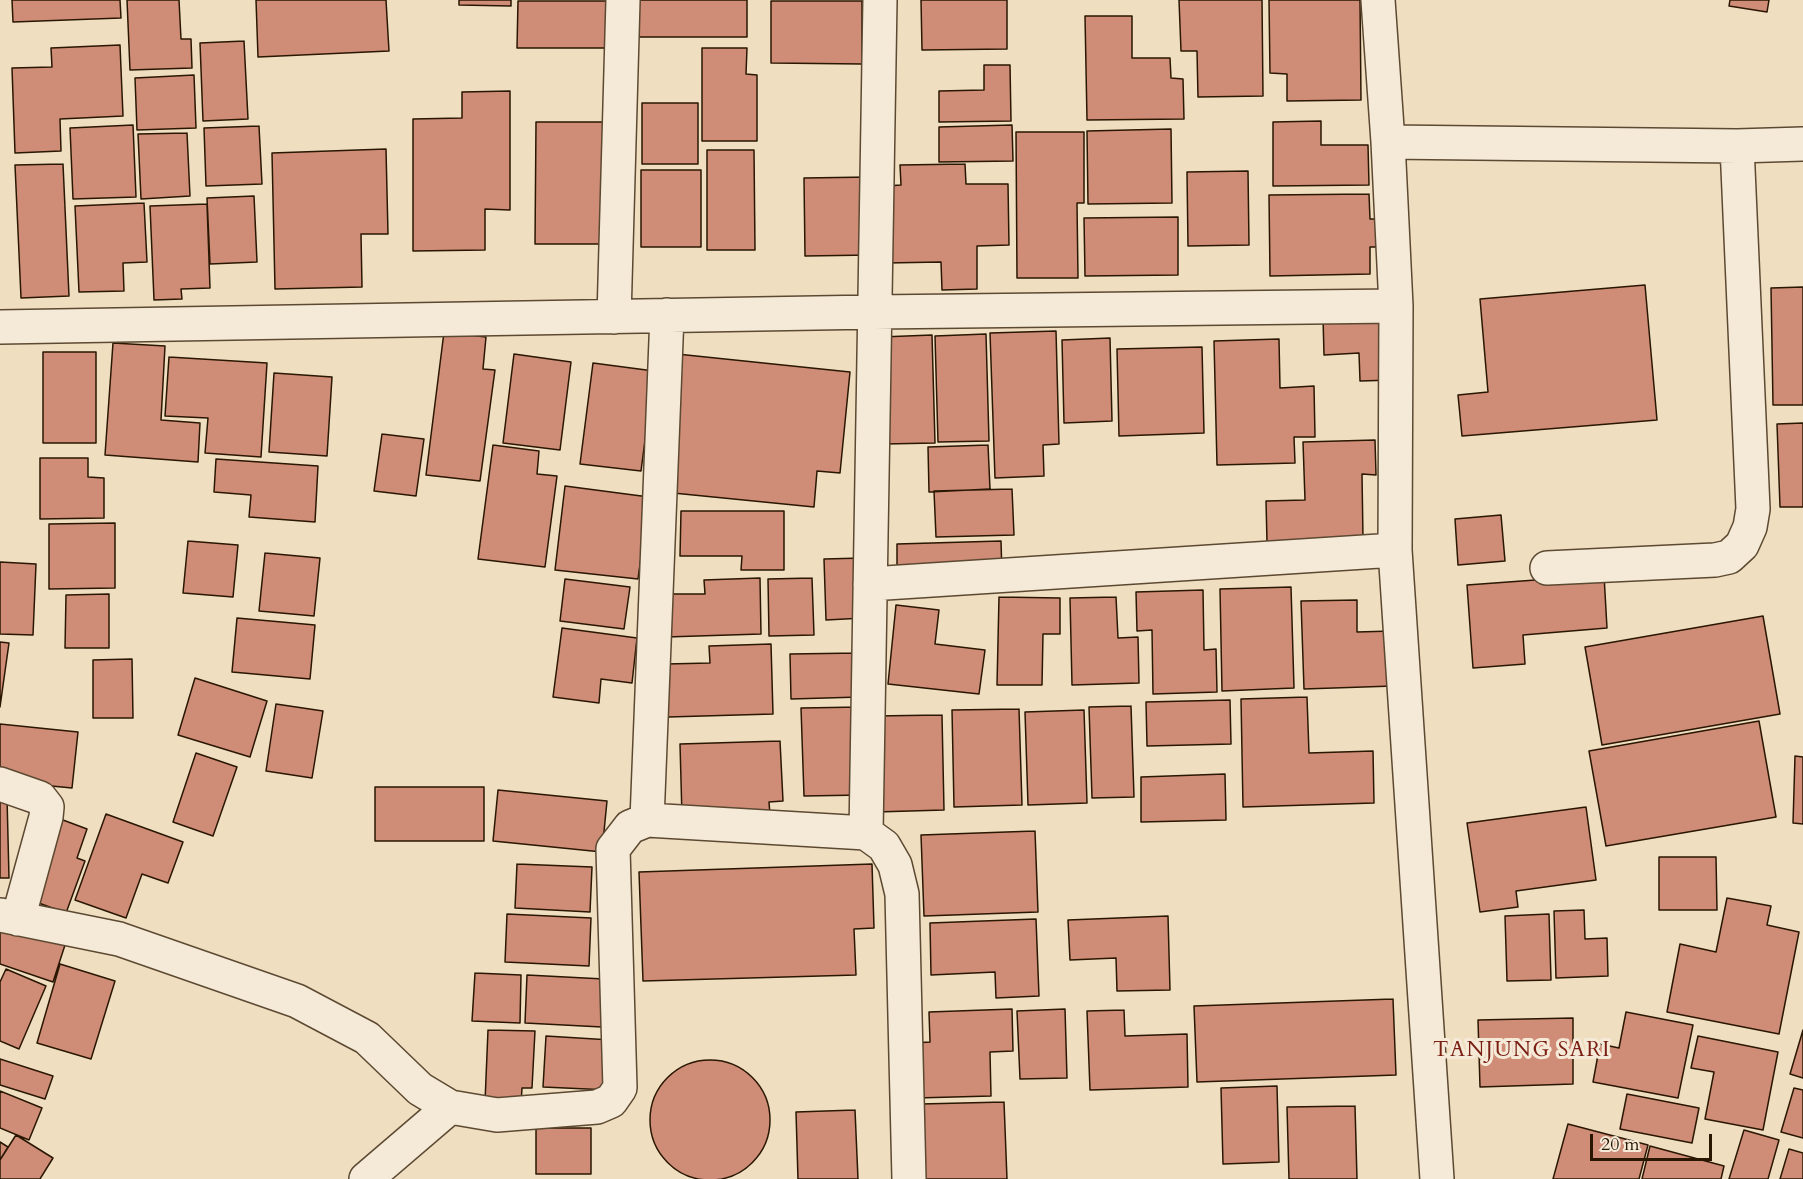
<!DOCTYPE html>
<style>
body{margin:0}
#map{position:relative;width:1803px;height:1179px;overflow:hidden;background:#f0dec1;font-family:Cardo,serif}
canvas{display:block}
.scale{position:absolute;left:1590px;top:1134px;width:122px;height:27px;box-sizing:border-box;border:3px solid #2a1702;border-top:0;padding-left:8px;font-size:18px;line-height:21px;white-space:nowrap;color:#2a1702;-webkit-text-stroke:4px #f5ead7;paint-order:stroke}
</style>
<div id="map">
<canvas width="1803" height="1179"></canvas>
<div class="scale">20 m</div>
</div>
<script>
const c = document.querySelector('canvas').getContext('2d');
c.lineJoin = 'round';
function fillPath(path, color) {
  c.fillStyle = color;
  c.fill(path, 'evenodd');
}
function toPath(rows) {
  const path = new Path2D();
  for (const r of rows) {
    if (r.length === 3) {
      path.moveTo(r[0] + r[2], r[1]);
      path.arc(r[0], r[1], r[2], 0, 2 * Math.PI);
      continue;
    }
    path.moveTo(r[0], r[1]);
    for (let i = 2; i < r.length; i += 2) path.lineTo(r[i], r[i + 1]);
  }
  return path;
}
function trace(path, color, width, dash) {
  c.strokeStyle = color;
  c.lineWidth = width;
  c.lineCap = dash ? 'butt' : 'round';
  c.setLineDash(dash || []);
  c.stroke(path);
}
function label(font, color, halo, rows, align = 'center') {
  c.font = font + ' Cardo,serif';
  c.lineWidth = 6;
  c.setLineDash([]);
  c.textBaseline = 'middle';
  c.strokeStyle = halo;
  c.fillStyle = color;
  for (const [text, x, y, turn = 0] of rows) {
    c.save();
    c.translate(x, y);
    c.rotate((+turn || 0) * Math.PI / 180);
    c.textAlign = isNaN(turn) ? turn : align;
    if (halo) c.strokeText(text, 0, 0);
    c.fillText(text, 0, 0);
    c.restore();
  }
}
const building = toPath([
 [12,0,120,0,121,18,13,22,12,0],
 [127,0,179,0,181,39,191,39,192,68,130,70,127,0],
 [256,0,386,0,389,51,258,57,256,0],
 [459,0,511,0,511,6,459,5,459,0],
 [639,0,747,0,747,37,639,37,639,0],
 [921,0,1007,0,1007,49,922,50,921,0],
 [1179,0,1262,0,1263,96,1198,97,1197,51,1181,51,1179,0],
 [1269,0,1360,0,1361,100,1287,101,1287,74,1270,73,1269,0],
 [1730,0,1769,0,1767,12,1729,6,1730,0],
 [518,1,610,1,610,48,517,48,518,1],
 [771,1,862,1,862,64,771,63,771,1],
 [1085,16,1132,16,1132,58,1170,58,1171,78,1183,79,1184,119,1087,120,1085,16],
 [244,41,248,119,203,121,200,43,244,41],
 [120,45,123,116,60,119,61,151,15,153,12,68,52,67,51,48,120,45],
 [702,48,747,48,746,74,757,75,757,141,702,141,702,48],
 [984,65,1010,65,1011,121,939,122,939,91,984,90,984,65],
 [194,75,196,128,137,130,135,78,194,75],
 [510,91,510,210,485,209,485,250,413,251,413,119,462,118,462,92,510,91],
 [642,103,698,103,698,164,642,164,642,103],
 [1321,121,1321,145,1368,145,1369,185,1273,186,1273,122,1321,121],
 [536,122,613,122,613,244,535,244,536,122],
 [133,125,136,197,73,199,70,128,133,125],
 [1012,125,1013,161,939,162,939,127,1012,125],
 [259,126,262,184,206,186,204,128,259,126],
 [1171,129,1172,203,1088,204,1087,131,1171,129],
 [1016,132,1084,132,1084,203,1077,203,1078,278,1017,278,1016,132],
 [187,133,190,196,141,199,138,134,187,133],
 [386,149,388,234,361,234,362,287,275,289,272,153,386,149],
 [707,150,754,150,755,250,707,250,707,150],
 [63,164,69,296,21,298,15,165,63,164],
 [965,164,966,184,1008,184,1009,245,977,246,977,289,942,290,941,262,886,263,886,186,901,185,900,165,965,164],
 [641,170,701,170,701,247,641,247,641,170],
 [1248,171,1249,245,1188,246,1187,172,1248,171],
 [870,177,871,255,805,256,804,178,870,177],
 [1369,194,1370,219,1382,219,1382,247,1370,247,1370,274,1270,276,1269,195,1369,194],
 [254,196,257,262,210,264,207,198,254,196],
 [144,203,147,262,123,263,124,291,79,292,75,206,144,203],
 [207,204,210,288,181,289,182,299,154,300,150,206,207,204],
 [1178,217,1178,275,1085,276,1084,218,1178,217],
 [1645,285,1657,420,1462,436,1458,395,1488,392,1480,299,1645,285],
 [1803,287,1803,405,1773,405,1771,288,1803,287],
 [1392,315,1393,380,1360,381,1359,353,1324,355,1323,317,1392,315],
 [1056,331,1059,444,1043,445,1044,476,995,478,990,333,1056,331],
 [444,332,486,337,483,369,495,370,480,481,426,475,444,332],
 [986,334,989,441,938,442,935,336,986,334],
 [932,335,935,443,884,444,881,337,932,335],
 [1110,338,1112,421,1064,423,1062,340,1110,338],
 [1279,339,1280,388,1314,386,1315,437,1294,437,1295,463,1217,465,1214,341,1279,339],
 [113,343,165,346,161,420,200,423,198,462,105,455,113,343],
 [1202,347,1204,433,1119,436,1117,349,1202,347],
 [43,352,96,352,96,443,43,443,43,352],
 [514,354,571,362,560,450,503,443,514,354],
 [677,354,850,372,840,473,817,471,814,507,663,492,677,354],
 [169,357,267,363,261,457,205,453,208,418,165,416,169,357],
 [593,363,654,371,641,471,580,464,593,363],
 [274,373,332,377,327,456,269,452,274,373],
 [1803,423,1803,507,1780,507,1777,424,1803,423],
 [382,434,424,439,416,496,374,491,382,434],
 [1375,440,1376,475,1362,474,1363,539,1267,542,1266,501,1305,500,1303,442,1375,440],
 [493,445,539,451,537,474,557,476,545,567,478,559,493,445],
 [988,445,990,489,929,492,928,447,988,445],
 [40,458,88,458,88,477,104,478,104,518,40,519,40,458],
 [216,459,318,466,315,522,249,517,251,495,214,492,216,459],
 [565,486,649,497,638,579,555,570,565,486],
 [1012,489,1014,535,936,537,934,491,1012,489],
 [681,511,784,511,784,570,741,570,742,556,680,556,681,511],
 [1501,515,1505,561,1458,565,1455,519,1501,515],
 [115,523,115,588,49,589,49,524,115,523],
 [188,541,238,545,233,597,183,593,188,541],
 [1001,541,1002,574,897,577,897,544,1001,541],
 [265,553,320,558,314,616,259,611,265,553],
 [863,558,864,618,826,620,824,559,863,558],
 [0,562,36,564,33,635,0,634,0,562],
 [1604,575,1607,628,1523,635,1525,664,1473,668,1467,585,1604,575],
 [760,578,761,634,666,637,665,594,705,594,704,580,760,578],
 [812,578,814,635,769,636,768,579,812,578],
 [565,579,630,587,624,629,560,621,565,579],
 [1291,587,1294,688,1222,691,1220,589,1291,587],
 [1203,590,1204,650,1216,649,1217,692,1153,694,1152,630,1137,631,1136,592,1203,590],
 [109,594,109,648,65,648,66,595,109,594],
 [999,597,1060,598,1060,634,1043,634,1042,685,997,685,999,597],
 [1116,597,1118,638,1138,637,1139,683,1072,685,1070,598,1116,597],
 [1357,600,1357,632,1392,631,1393,686,1304,689,1301,601,1357,600],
 [896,605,939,610,935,644,985,650,979,694,888,684,896,605],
 [1763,616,1780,714,1602,745,1585,647,1763,616],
 [237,618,315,625,310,679,232,672,237,618],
 [562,628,637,638,632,683,601,679,599,703,553,697,562,628],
 [0,642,9,643,0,707,0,642],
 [771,644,773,714,668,717,666,664,710,663,709,646,771,644],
 [859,653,860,697,791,699,790,654,859,653],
 [132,659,133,718,93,718,93,660,132,659],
 [195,678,267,701,250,757,178,735,195,678],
 [1307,697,1309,753,1373,751,1374,803,1243,807,1241,699,1307,697],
 [1230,700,1231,744,1147,746,1146,702,1230,700],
 [276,704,323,711,312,778,266,771,276,704],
 [1131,706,1134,797,1092,798,1089,707,1131,706],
 [861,707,863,795,804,796,801,708,861,707],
 [1019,709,1022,805,954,807,952,710,1019,709],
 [1084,710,1087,803,1028,805,1025,712,1084,710],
 [942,715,944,810,876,812,874,716,942,715],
 [1759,721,1776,817,1606,846,1589,751,1759,721],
 [0,724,78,732,72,788,0,781,0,724],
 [780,741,783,801,769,802,770,815,682,817,680,744,780,741],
 [196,753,237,767,213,836,173,822,196,753],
 [1795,756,1803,757,1803,824,1793,823,1795,756],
 [1225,774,1226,820,1141,822,1141,777,1225,774],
 [375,787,484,787,484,841,375,841,375,787],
 [498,790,607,801,602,852,493,841,498,790],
 [7,797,9,878,0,878,0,798,7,797],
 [1586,807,1596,880,1516,891,1518,907,1480,912,1467,823,1586,807],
 [106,814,183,842,168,883,142,874,126,918,75,900,106,814],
 [55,817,87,829,77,858,85,861,66,913,25,898,55,817],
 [1035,831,1038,912,924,916,921,835,1035,831],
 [1659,857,1716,857,1717,910,1659,910,1659,857],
 [517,864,592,867,590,912,515,908,517,864],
 [872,864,874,928,854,929,856,975,643,981,639,872,872,864],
 [1727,898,1771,906,1767,925,1799,932,1779,1034,1667,1012,1680,944,1716,952,1727,898],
 [1584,910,1585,939,1607,938,1608,976,1556,978,1554,911,1584,910],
 [507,914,591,918,589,966,505,962,507,914],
 [1549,914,1551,980,1507,981,1505,916,1549,914],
 [1168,916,1170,990,1117,991,1116,958,1070,960,1068,920,1168,916],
 [1036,919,1039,996,996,998,995,972,931,975,930,923,1036,919],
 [0,923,65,945,53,982,0,964,0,923],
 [60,964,115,981,91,1059,37,1043,60,964],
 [6,969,46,986,19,1049,0,1041,0,982,6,969],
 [475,973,521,975,520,1023,472,1021,475,973],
 [527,975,604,979,602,1027,525,1023,527,975],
 [1393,999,1396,1075,1197,1082,1194,1006,1393,999],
 [1012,1009,1013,1051,990,1052,991,1096,916,1098,914,1043,930,1042,929,1012,1012,1009],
 [1065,1009,1067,1078,1020,1079,1017,1011,1065,1009],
 [1124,1010,1125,1036,1187,1034,1188,1087,1090,1090,1087,1011,1124,1010],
 [1626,1012,1693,1025,1678,1098,1593,1082,1600,1044,1619,1048,1626,1012],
 [1573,1018,1573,1084,1480,1087,1478,1020,1573,1018],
 [488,1030,535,1031,532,1088,522,1088,521,1104,485,1102,488,1030],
 [1803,1030,1803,1078,1790,1074,1803,1030],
 [546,1036,611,1040,609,1090,543,1087,546,1036],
 [1698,1036,1778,1052,1763,1130,1705,1119,1714,1072,1691,1068,1698,1036],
 [0,1059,53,1076,45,1099,0,1085,0,1059],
 [710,1120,60],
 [1277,1086,1279,1162,1223,1164,1221,1088,1277,1086],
 [1794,1088,1803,1090,1803,1138,1781,1132,1794,1088],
 [0,1091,42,1108,29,1140,0,1128,0,1091],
 [1627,1094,1699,1108,1692,1143,1620,1129,1627,1094],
 [1004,1102,1007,1179,922,1179,921,1104,1004,1102],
 [1355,1106,1357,1179,1289,1179,1287,1107,1355,1106],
 [855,1110,858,1179,798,1179,796,1112,855,1110],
 [1568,1124,1648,1145,1639,1179,1553,1179,1568,1124],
 [536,1128,591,1128,591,1174,536,1174,536,1128],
 [1744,1130,1779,1140,1768,1179,1729,1179,1744,1130],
 [16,1135,53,1158,40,1179,0,1179,0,1160,16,1135],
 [0,1142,8,1147,0,1160,0,1142],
 [1650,1146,1724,1166,1721,1179,1642,1179,1650,1146],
 [1789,1149,1803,1153,1803,1179,1780,1179,1789,1149]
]);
fillPath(building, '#cf8c77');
trace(building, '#2a1702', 1.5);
const street = toPath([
 [1378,0,1388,142,1396,306,1395,550,1437,1179],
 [1388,142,1737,146,1803,144],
 [614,317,623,0],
 [0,327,874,312,1396,306],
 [1547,568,1715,560,1729,557,1742,545,1750,527,1753,509,1737,146],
 [870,584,1395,550],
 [0,784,40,798,47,807,46,817,18,919],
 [647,820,667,315],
 [866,833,880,0],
 [0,915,119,939,297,1001,367,1038,420,1089,450,1107,497,1115,597,1107,611,1101,620,1088,613,849,630,827,647,820,866,833,884,846,895,865,902,894,909,1179],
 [366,1179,450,1107]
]);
trace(street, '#5c4932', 36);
trace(street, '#f5ead7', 33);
c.letterSpacing = '1.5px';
label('21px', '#7a1f14', '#f5ead7', [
 ["TANJUNG SARI",1522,1051]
]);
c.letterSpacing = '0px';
</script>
